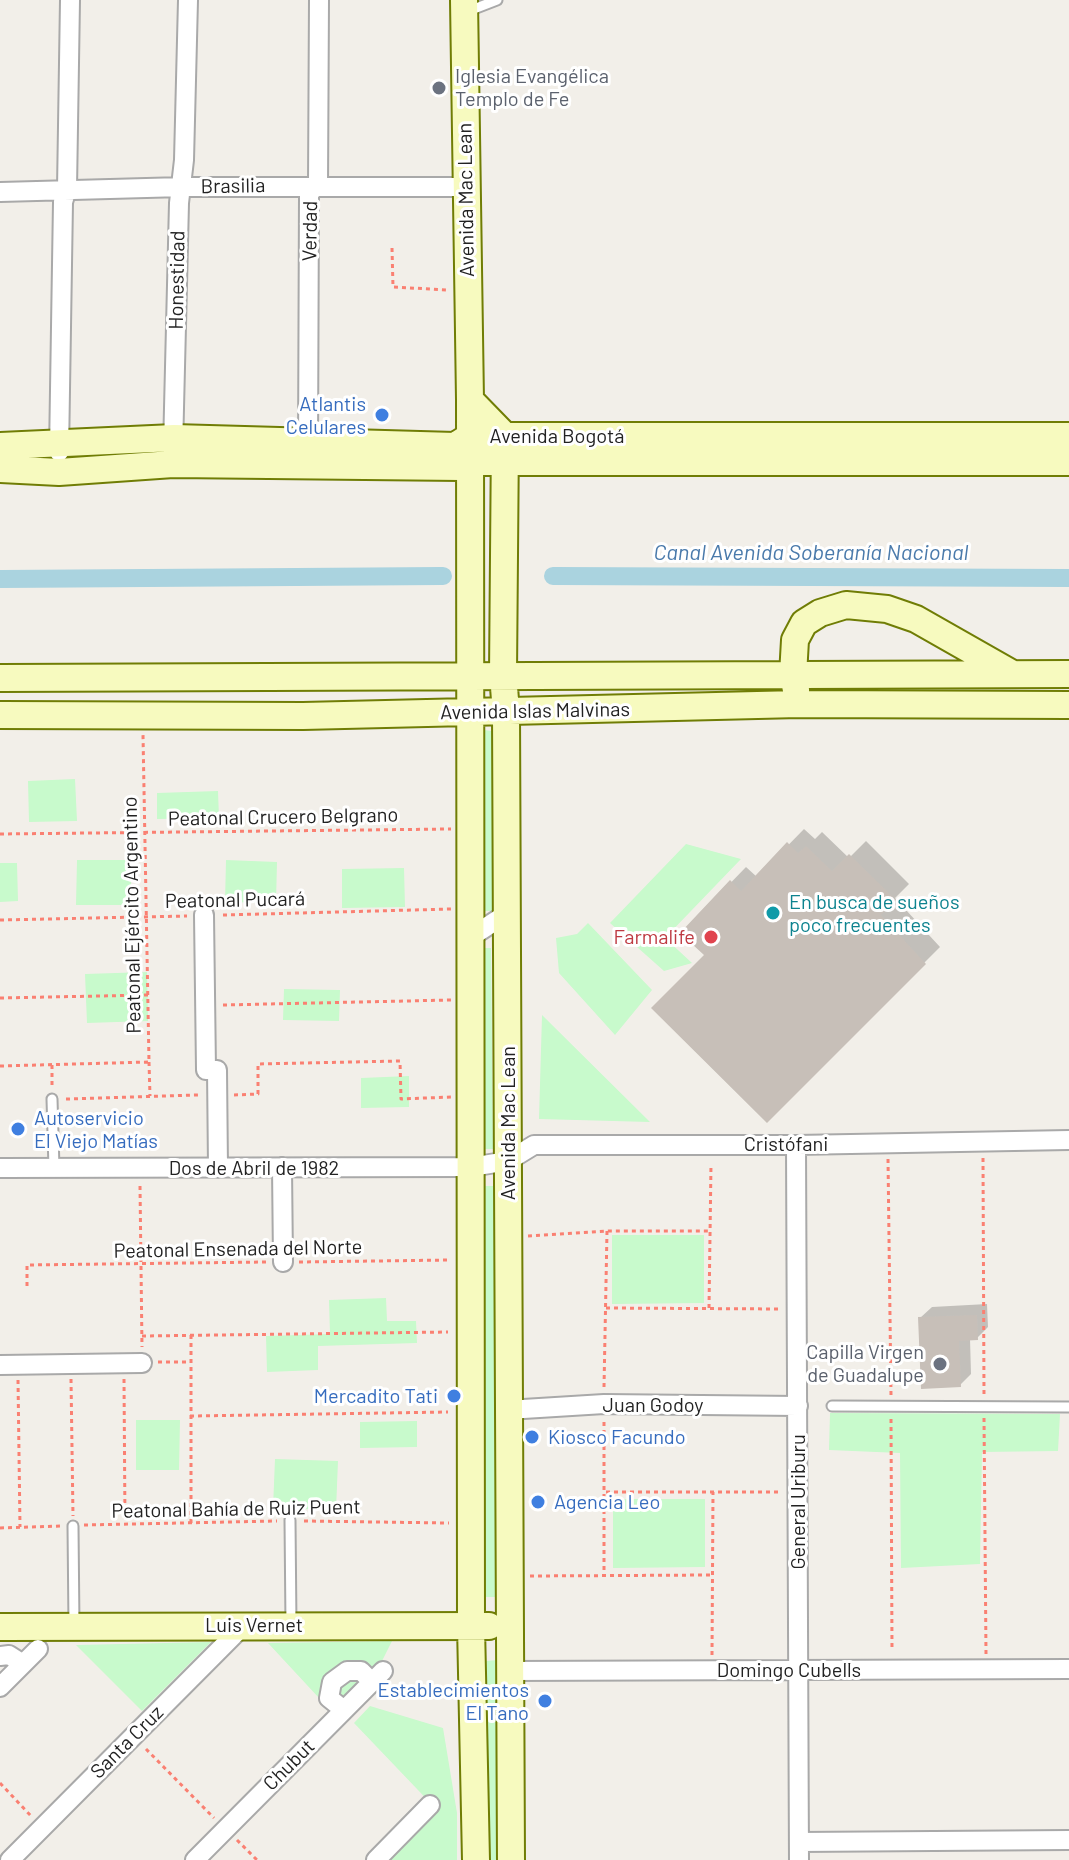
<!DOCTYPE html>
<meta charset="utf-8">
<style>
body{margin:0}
canvas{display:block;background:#f2efe9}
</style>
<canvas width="1069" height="1860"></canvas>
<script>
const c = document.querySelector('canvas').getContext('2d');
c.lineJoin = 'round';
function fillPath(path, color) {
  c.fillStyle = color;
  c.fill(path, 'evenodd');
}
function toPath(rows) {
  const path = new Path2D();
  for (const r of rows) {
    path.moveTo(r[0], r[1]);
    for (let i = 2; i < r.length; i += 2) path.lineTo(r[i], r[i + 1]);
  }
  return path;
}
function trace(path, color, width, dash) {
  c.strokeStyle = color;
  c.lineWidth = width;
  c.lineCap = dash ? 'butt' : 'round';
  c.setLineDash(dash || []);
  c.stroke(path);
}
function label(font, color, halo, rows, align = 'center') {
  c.font = font + ' Barlow,sans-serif';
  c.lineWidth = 6;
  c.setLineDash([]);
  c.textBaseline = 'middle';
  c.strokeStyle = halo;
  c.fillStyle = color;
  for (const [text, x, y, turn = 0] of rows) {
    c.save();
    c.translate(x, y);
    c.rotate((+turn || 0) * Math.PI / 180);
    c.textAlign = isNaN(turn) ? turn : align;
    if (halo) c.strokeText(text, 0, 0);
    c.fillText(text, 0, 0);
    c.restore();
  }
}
fillPath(toPath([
 [484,730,498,732,498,911,482,911],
 [75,779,77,821,29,822,28,781],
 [218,791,219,818,157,819,157,793],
 [686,844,741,859,665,938,692,963,664,971,610,923],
 [77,860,131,860,131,905,76,905],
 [226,860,277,862,276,903,225,902],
 [0,863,17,863,18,901,0,902],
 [404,868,405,907,342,908,342,869],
 [588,923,652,990,615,1035,559,973,556,938,577,934],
 [479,948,491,948,493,1149,481,1149],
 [147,972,148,1021,87,1023,85,974],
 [284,989,340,990,339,1021,283,1020],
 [542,1015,650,1122,539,1119],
 [409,1076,409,1107,361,1108,361,1078],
 [485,1186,497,1186,501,1597,485,1597],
 [612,1235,704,1235,704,1303,612,1304],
 [386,1298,387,1321,416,1321,417,1343,318,1346,318,1370,267,1372,266,1336,330,1334,329,1300],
 [830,1413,1060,1414,1058,1451,982,1452,980,1564,901,1568,900,1453,829,1450],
 [136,1420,180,1420,179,1470,136,1470],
 [417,1421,417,1447,360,1448,360,1422],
 [275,1459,338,1461,336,1510,273,1508],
 [613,1499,705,1499,705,1567,613,1568],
 [392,1641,376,1673,332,1712,268,1643],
 [211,1642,142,1711,76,1645],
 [498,1660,499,1860,488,1860,486,1661],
 [370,1706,443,1728,457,1813,457,1860,387,1860,438,1811,354,1723]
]), '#c8facc');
fillPath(toPath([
 [804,829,815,839,822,832,849,858,866,841,909,884,895,898,940,947,767,1120,707,955,682,933,746,867,757,877],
 [987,1304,988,1327,977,1338,970,1338,971,1374,960,1385,920,1318,932,1307]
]), '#0003');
trace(toPath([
 [553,576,1069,578],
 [0,579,443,576]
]), '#aad3df', 18);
fillPath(toPath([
 [787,842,798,853,806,846,832,871,849,854,896,900,881,915,926,964,767,1123,651,1008,704,955,680,933,730,880,741,891],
 [977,1315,978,1340,959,1341,961,1387,921,1389,918,1317]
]), '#c7bfb8');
const lane = toPath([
 [466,12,497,0],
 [52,1099,54,1168],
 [832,1406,1069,1407],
 [290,1520,291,1625],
 [73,1526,74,1626]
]);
const street = toPath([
 [0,192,183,187,467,187],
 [173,449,179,203,184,160,188,0],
 [59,452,63,202,67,189,70,0],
 [308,453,309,193,318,185,319,0],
 [204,915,206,1070,217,1070,218,1168],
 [471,937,506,914],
 [796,1145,799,1860],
 [282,1167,283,1262],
 [0,1168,471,1167,508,1161,534,1145,796,1145,1069,1140],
 [0,1365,142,1363],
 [507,1410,604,1404,798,1406],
 [0,1656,9,1655,23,1664],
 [509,1671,1069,1669],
 [0,1687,38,1649],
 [344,1710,329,1698,332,1682,347,1671,361,1671,372,1682],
 [799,1842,1069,1840],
 [10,1860,244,1625],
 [195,1860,383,1671],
 [376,1860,430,1805]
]);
const secondary = toPath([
 [464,0,470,400,471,1626,476,1860],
 [470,400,505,436,503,674,506,713,507,952,511,1860],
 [0,446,174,438,455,446,469,437,505,436,1069,436],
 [0,469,59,472,173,464,461,467,470,462,1069,462],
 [0,678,1069,674],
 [796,690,793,675,795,640,804,623,820,613,846,605,887,609,916,619,1011,673],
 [0,715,303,716,799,704,1069,705],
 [0,1627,489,1626]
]);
trace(lane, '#a9a9a9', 13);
trace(street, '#a9a9a9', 22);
trace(secondary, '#707d05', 30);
trace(toPath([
 [392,248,393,287,448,290],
 [0,834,451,829],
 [223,915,451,909],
 [0,920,187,916],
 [0,998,148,995],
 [223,1005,451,1000],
 [149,1062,150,1096],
 [52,1065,52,1085],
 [0,1066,149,1062,143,735],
 [234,1095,258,1094,258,1064,400,1061,401,1099,451,1097],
 [66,1099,198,1095],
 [983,1158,984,1394],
 [888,1159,891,1395],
 [140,1186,142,1347],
 [528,1236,607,1231,710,1231],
 [299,1262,451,1260],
 [27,1286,27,1265,267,1262],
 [606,1308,782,1309],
 [709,1308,711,1164],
 [191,1335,191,1523],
 [142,1336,448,1332],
 [158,1362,190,1362],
 [71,1379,73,1516],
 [124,1379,125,1523],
 [18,1380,20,1527],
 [604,1387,607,1231],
 [190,1416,448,1412],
 [984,1418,986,1654],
 [891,1419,892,1651],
 [604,1422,604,1575],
 [606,1492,782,1492],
 [304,1521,449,1523],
 [84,1525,277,1521],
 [0,1528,61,1526],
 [530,1576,712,1575],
 [712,1655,713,1492],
 [146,1749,214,1818],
 [0,1783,31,1816],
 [237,1840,257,1860]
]), '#fa8072', 3, [4, 4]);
trace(lane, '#fff', 9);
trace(street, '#fff', 18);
trace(secondary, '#f7fabf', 26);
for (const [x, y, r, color] of [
 [439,88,8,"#6b7280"],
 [382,415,8,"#3f7fe0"],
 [773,913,8,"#0f9aa8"],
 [711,937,8,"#e0444e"],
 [18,1129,8,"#3f7fe0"],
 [940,1364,8,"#6b7280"],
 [454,1396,8,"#3f7fe0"],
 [532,1437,8,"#3f7fe0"],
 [538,1502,8,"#3f7fe0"],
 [545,1701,8,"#3f7fe0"]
]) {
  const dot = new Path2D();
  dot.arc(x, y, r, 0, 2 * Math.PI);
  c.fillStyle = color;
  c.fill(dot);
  trace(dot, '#fff', 3);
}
label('20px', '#5b616d', '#fff', [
 ["Iglesia Evangélica",455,76],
 ["Templo de Fe",455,99],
 ["Capilla Virgen",924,1352,"right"],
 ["de Guadalupe",924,1375,"right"]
], 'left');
label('20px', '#222', '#fff', [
 ["Brasilia",233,186,-1],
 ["Avenida Mac Lean",466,200,-91],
 ["Verdad",310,231,-89],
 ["Honestidad",177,280,-89],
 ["Avenida Bogotá",557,436],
 ["Avenida Islas Malvinas",535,711,-1],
 ["Peatonal Crucero Belgrano",283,817,-1],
 ["Peatonal Pucará",235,900,-1],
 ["Peatonal Ejército Argentino",132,915,-91],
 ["Avenida Mac Lean",508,1123,-90],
 ["Cristófani",786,1144],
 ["Dos de Abril de 1982",254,1168],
 ["Peatonal Ensenada del Norte",238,1249,-1],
 ["Juan Godoy",653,1405],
 ["General Uriburu",798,1502,-90],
 ["Peatonal Bahía de Ruiz Puent",236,1509,-1],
 ["Luis Vernet",254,1625],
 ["Domingo Cubells",789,1670],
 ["Santa Cruz",127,1742,-45],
 ["Chubut",289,1765,-45]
]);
label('20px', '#366cbe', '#fff', [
 ["Atlantis",366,404],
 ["Celulares",366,427],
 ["Autoservicio",34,1118,"left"],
 ["El Viejo Matías",34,1141,"left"],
 ["Mercadito Tati",438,1396],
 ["Kiosco Facundo",548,1437,"left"],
 ["Agencia Leo",554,1502,"left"],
 ["Establecimientos",529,1690],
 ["El Tano",529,1713]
], 'right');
label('20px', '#0d838f', '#fff', [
 ["En busca de sueños",789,902],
 ["poco frecuentes",789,925]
], 'left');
label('20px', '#be3a42', '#fff', [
 ["Farmalife",695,937]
], 'right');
label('italic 22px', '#4a7aab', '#fff', [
 ["Canal Avenida Soberanía Nacional",811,553]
]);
</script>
